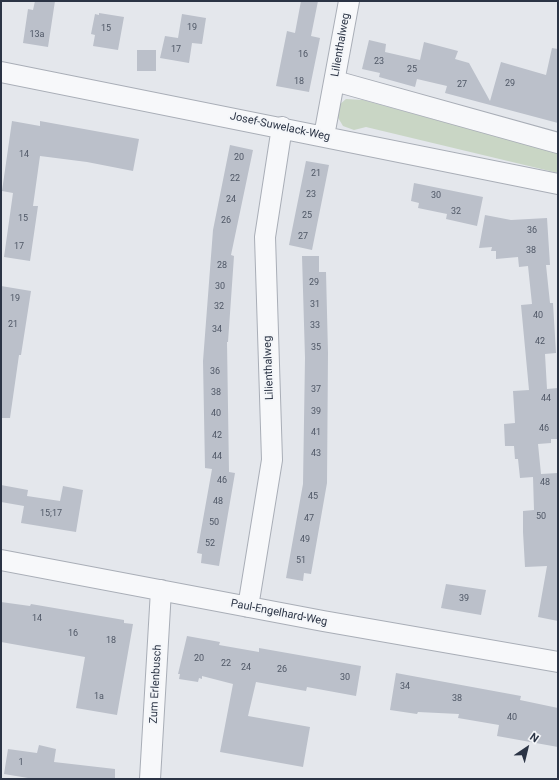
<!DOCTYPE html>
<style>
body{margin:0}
#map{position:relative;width:559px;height:780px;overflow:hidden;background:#e4e7ec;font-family:Roboto,sans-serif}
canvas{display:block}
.frame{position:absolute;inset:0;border:2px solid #2b3445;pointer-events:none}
.north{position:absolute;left:507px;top:728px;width:40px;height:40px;-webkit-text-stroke:3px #f4f6f9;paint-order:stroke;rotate:35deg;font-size:11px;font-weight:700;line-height:16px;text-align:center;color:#2b3445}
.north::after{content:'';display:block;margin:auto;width:14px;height:18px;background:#2b3445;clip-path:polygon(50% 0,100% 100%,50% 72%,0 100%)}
</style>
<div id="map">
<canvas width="559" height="780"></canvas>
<div class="frame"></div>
<div class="north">N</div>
</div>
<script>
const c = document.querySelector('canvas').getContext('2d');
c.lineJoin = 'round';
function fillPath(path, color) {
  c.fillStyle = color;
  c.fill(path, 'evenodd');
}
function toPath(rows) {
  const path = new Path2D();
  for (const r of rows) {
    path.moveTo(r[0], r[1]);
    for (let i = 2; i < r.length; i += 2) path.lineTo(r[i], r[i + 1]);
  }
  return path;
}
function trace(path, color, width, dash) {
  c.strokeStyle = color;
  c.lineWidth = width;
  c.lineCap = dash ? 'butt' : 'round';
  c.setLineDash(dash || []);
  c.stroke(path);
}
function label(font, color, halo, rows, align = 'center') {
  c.font = font + ' Roboto,sans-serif';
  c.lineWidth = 4;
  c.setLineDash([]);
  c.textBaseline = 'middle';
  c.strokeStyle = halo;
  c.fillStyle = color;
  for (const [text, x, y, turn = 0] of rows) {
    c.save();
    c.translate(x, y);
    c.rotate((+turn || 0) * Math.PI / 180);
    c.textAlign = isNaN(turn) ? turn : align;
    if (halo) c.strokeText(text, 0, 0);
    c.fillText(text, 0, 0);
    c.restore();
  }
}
fillPath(toPath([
 [346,99,363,100,558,153,558,173,366,127,354,130,343,126,337,116,339,105]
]), '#c9d6c5');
fillPath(toPath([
 [35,1,55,1,48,47,23,43,28,9,33,10],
 [301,1,318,1,311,36,320,38,309,92,276,86,287,31,295,33],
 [99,13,124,17,118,50,93,46,95,35,91,34,95,14,99,15],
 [182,14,206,18,202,44,192,43,189,63,160,58,165,36,178,38],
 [369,40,386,44,385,52,420,60,424,42,458,51,455,59,469,63,490,101,501,62,546,75,552,48,558,49,558,123,445,93,447,86,417,79,415,87,379,77,380,73,362,69],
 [137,50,156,50,156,71,137,71],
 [12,121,40,126,40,121,139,139,133,171,87,162,40,156,33,206,38,206,30,261,4,257,13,193,2,191],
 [230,145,253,150,231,255,234,256,228,342,227,342,229,472,235,473,219,566,201,563,202,554,197,553,212,469,205,468,203,361,213,230],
 [306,161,329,165,312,250,289,245],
 [414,183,483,197,477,226,446,219,447,214,418,208,419,203,411,201],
 [485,215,511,220,547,218,550,265,546,265,550,303,553,303,556,353,545,354,547,389,558,388,558,439,551,439,551,443,538,444,541,474,558,473,558,621,538,617,547,566,525,567,523,532,523,511,534,510,533,477,520,478,518,459,515,459,514,446,505,446,504,424,515,423,513,391,529,390,521,305,532,304,528,266,519,267,518,257,496,259,496,251,491,251,492,247,479,248],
 [302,256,319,256,319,272,326,272,328,353,327,483,311,574,304,573,303,581,286,578,303,484,305,358],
 [1,286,31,291,21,355,19,355,10,418,1,418],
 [1,485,28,490,27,496,60,501,63,486,83,490,76,532,21,523,24,506,1,502],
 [446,584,486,590,481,615,441,608],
 [1,602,30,606,31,604,124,620,124,623,133,624,117,715,76,708,85,657,1,642],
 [187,636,220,642,219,645,259,652,259,648,361,666,356,696,307,687,306,691,256,682,248,716,310,727,303,767,220,752,233,684,202,676,202,679,199,678,198,682,179,679,180,674,178,674],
 [396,673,521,696,520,700,558,708,558,747,497,736,499,725,458,718,459,714,418,712,417,714,390,710],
 [39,745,56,749,54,762,115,769,115,779,34,779,4,774,8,749,37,753]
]), '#bbc0ca');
const minor = toPath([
 [1,72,558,184],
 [335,81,558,143],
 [324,136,349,1],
 [1,560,323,621,558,662],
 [248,607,272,460,265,237,282,127],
 [150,779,161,590]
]);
trace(minor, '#a9aeb7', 22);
trace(minor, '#f7f8fa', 20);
label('9px', '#4f5766', null, [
 ["19",192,28],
 ["15",106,29],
 ["13a",37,35],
 ["17",176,50],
 ["16",303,55],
 ["23",379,62],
 ["25",412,70],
 ["18",299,82],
 ["29",510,84],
 ["27",462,85],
 ["14",24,155],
 ["20",239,158],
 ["21",316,174],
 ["22",235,179],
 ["23",311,195],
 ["30",436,196],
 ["24",231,200],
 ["32",456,212],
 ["25",307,216],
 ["15",23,219],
 ["26",226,221],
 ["36",532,231],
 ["27",303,237],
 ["17",19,247],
 ["38",531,251],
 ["28",222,266],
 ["29",314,283],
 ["30",220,287],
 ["19",15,299],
 ["31",315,305],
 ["32",219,307],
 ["40",538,316],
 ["21",13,325],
 ["33",315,326],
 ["34",217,330],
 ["42",540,342],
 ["35",316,348],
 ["36",215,372],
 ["37",316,390],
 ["38",216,393],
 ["44",546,399],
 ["39",316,412],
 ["40",216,414],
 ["46",544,429],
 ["41",316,433],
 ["42",217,436],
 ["43",316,454],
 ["44",217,457],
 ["46",222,481],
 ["48",545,483],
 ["45",313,497],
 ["48",218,502],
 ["15;17",51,514],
 ["50",541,517],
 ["47",309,519],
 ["50",214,523],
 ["49",305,540],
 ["52",210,544],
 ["51",301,561],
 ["39",464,599],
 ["14",37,619],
 ["16",73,634],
 ["18",111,641],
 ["20",199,659],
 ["22",226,664],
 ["24",246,668],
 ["26",282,670],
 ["30",345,678],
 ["34",405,687],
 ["1a",99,697],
 ["38",457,699],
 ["40",512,718],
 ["1",21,763]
]);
label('11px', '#2b3445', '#f4f6f9', [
 ["Lilienthalweg",341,45,-80],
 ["Josef-Suwelack-Weg",280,127,12],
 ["Lilienthalweg",269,368,-92],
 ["Paul-Engelhard-Weg",279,613,11],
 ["Zum Erlenbusch",156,684,-87]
]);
</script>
